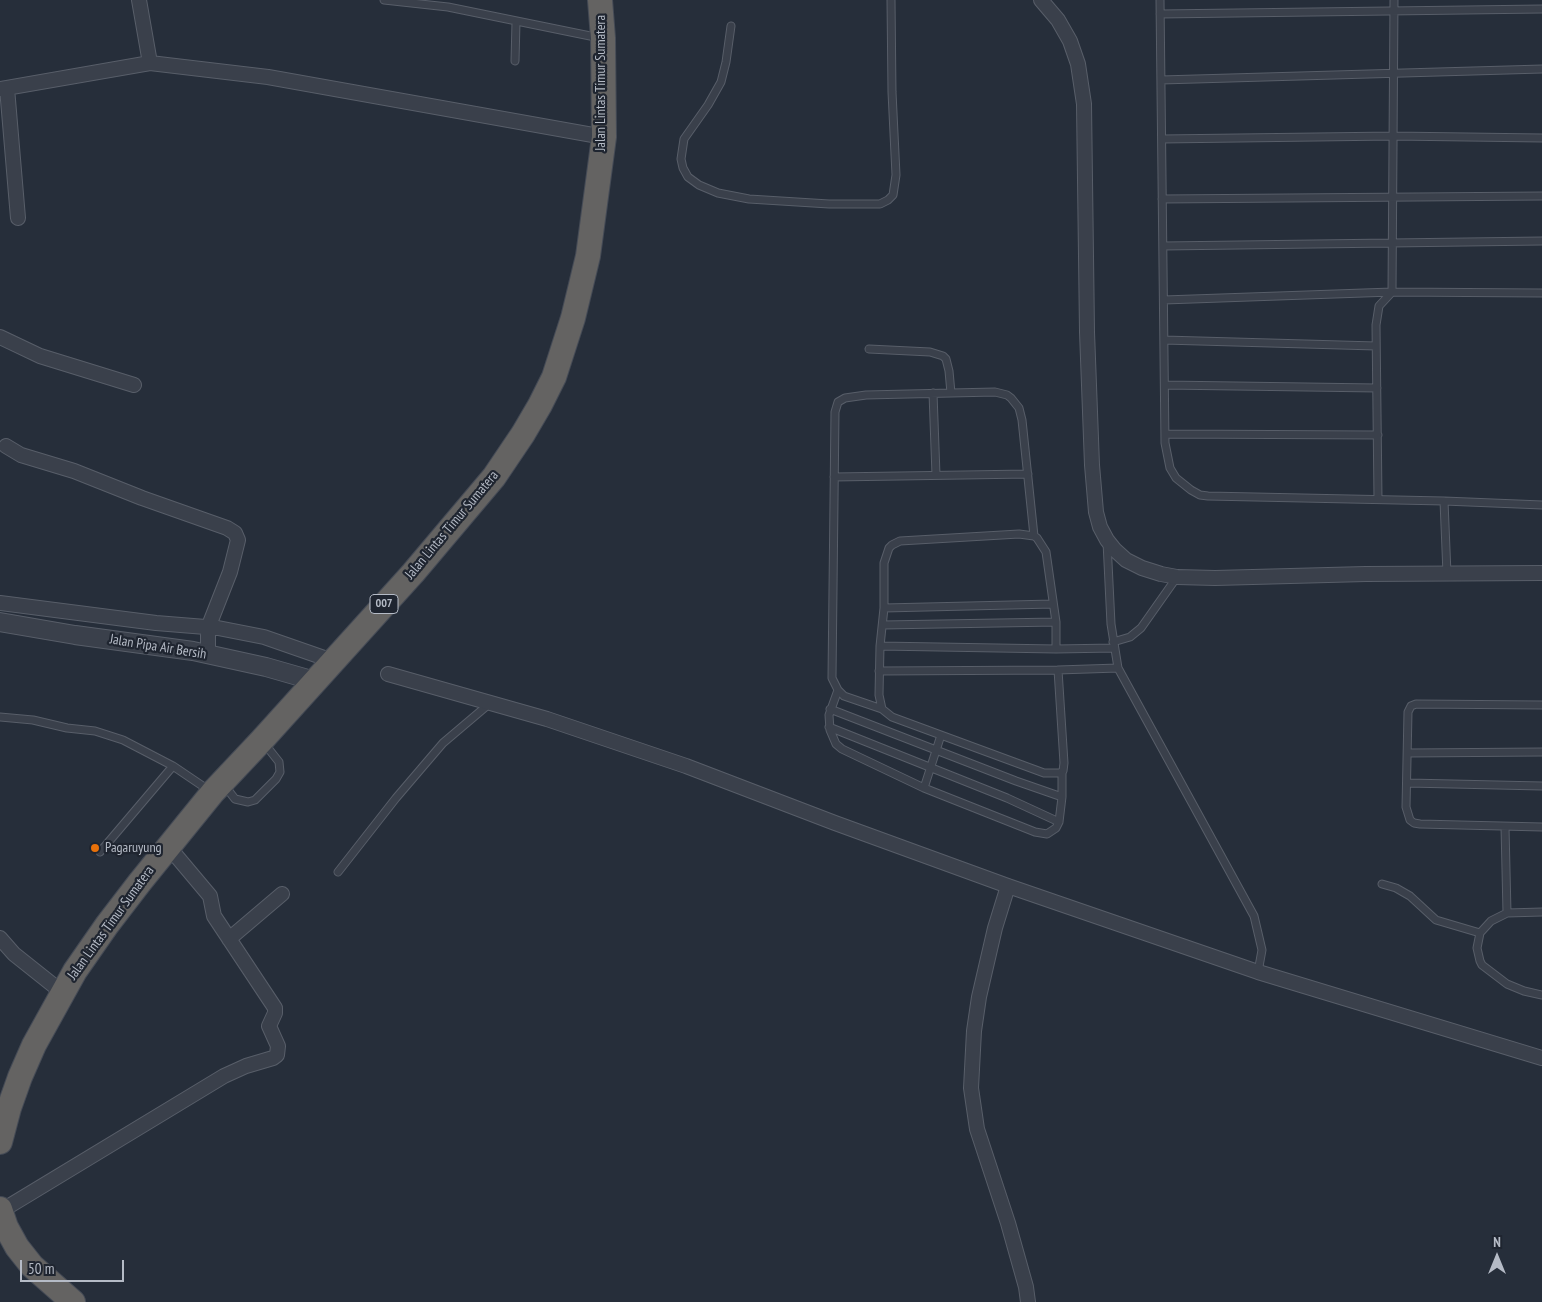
<!DOCTYPE html>
<style>
body{margin:0}
#map{position:relative;width:1542px;height:1302px;overflow:hidden;background:#262e3a;font-family:"PT Sans Narrow",sans-serif}
canvas{display:block}
.north{position:absolute;left:1472px;top:1232px;width:50px;height:50px;-webkit-text-stroke:4px #1f2530;paint-order:stroke;rotate:0deg;font-size:14px;font-weight:700;line-height:20px;text-align:center;color:#b5bbc6}
.north::after{content:'';display:block;margin:auto;width:18px;height:22px;background:#b5bbc6;clip-path:polygon(50% 0,100% 100%,50% 72%,0 100%)}
.scale{position:absolute;left:20px;top:1260px;width:104px;height:22px;box-sizing:border-box;border:2px solid #b5bbc6;border-top:0;padding-left:6px;font-size:15px;line-height:18px;white-space:nowrap;color:#b5bbc6;-webkit-text-stroke:4px #1f2530;paint-order:stroke}
</style>
<div id="map">
<canvas width="1542" height="1302"></canvas>
<div class="north">N</div>
<div class="scale">50 m</div>
</div>
<script>
const c = document.querySelector('canvas').getContext('2d');
c.lineJoin = 'round';
function toPath(rows) {
  const path = new Path2D();
  for (const r of rows) {
    path.moveTo(r[0], r[1]);
    for (let i = 2; i < r.length; i += 2) path.lineTo(r[i], r[i + 1]);
  }
  return path;
}
function trace(path, color, width, dash) {
  c.strokeStyle = color;
  c.lineWidth = width;
  c.lineCap = dash ? 'butt' : 'round';
  c.setLineDash(dash || []);
  c.stroke(path);
}
function label(font, color, halo, rows, align = 'center') {
  c.font = font + ' "PT Sans Narrow",sans-serif';
  c.lineWidth = 4.5;
  c.setLineDash([]);
  c.textBaseline = 'middle';
  c.strokeStyle = halo;
  c.fillStyle = color;
  for (const [text, x, y, turn = 0] of rows) {
    c.save();
    c.translate(x, y);
    c.rotate((+turn || 0) * Math.PI / 180);
    c.textAlign = isNaN(turn) ? turn : align;
    if (halo) c.strokeText(text, 0, 0);
    c.fillText(text, 0, 0);
    c.restore();
  }
}
const service = toPath([
 [384,0,448,7,600,38],
 [1160,0,1165,443,1170,468,1176,478,1191,490,1200,495,1208,496,1444,501,1542,505],
 [1160,14,1542,9],
 [731,26,726,62,721,82,708,105,684,139,681,159,683,168,688,177,699,185,718,193,749,199,829,204,880,204,888,200,893,195,896,175,892,92,891,0],
 [515,61,516,22],
 [1161,80,1542,69],
 [1162,139,1393,136,1542,138],
 [1162,199,1542,196],
 [1163,246,1542,241],
 [1164,300,1392,292,1542,293],
 [1164,340,1376,346],
 [869,349,930,352,943,356,946,359,949,371,951,393],
 [1165,385,1377,388],
 [933,393,936,475],
 [1165,434,1378,435],
 [834,477,1028,474],
 [1378,499,1376,325,1379,306,1392,292,1394,0],
 [1444,501,1447,574],
 [1107,542,1111,624,1118,668,1254,916,1262,950,1258,972],
 [884,608,1053,604],
 [883,625,1056,622],
 [1113,642,1130,637,1141,628,1177,577],
 [880,646,1056,649,1114,648],
 [1056,649,1056,622,1046,552,1037,538,1034,536,1019,534,900,541,892,545,889,548,884,563,884,608,880,646,879,695,882,709,892,717,1044,773,1060,773,1063,771,1064,763,1058,670],
 [879,671,1058,670,1118,668],
 [838,690,829,715,830,730,836,744,842,749,924,788],
 [1542,705,1416,704,1411,706,1408,712,1406,807,1410,820,1414,823,1420,824,1542,827],
 [830,709,1016,781,1062,797],
 [882,709,844,696,838,690,832,678,835,412,838,402,845,398,866,395,951,393,995,392,1007,395,1011,398,1019,408,1022,420,1034,536],
 [0,717,33,720,67,728,95,731,123,740,173,766,210,791],
 [829,727,1007,798,1059,822],
 [941,735,924,788,1035,832,1047,834,1056,828,1059,822,1062,797,1062,772],
 [1408,753,1542,752],
 [1408,783,1542,786],
 [225,786,235,799,248,802,255,800,276,779,280,772,279,762,264,743],
 [1505,827,1507,913,1542,912],
 [100,852,173,766],
 [338,872,396,798,443,743,489,704],
 [1382,884,1396,888,1410,896,1436,920,1480,933],
 [1507,913,1491,921,1480,933,1477,948,1480,961,1482,965,1507,984,1524,991,1542,995]
]);
const minor = toPath([
 [139,0,150,63],
 [1041,0,1058,20,1070,41,1078,64,1084,104,1087,332,1092,465,1096,512,1100,527,1107,540,1115,550,1126,560,1142,568,1161,574,1177,577,1215,578,1366,574,1542,573],
 [7,88,18,218],
 [0,89,150,63,268,77,604,137],
 [0,337,40,356,134,385],
 [6,446,21,455,74,471,142,498,227,528,235,533,238,540,230,572,208,628,208,654],
 [0,603,156,623,218,628,264,637,333,661],
 [388,674,547,719,686,766,835,823,1008,886,1258,972,1542,1058],
 [1008,886,995,928,979,997,974,1031,971,1088,977,1129,1008,1223,1026,1287,1028,1302],
 [0,938,14,954,63,993],
 [229,939,282,894],
 [1,1211,224,1076,246,1066,273,1058,277,1055,278,1046,269,1026,275,1013,275,1008,214,916,210,896,168,846]
]);
const tertiary = toPath([
 [0,622,75,635,193,651,266,667,315,681]
]);
const trunk = toPath([
 [0,1142,9,1108,20,1077,34,1045,75,971,107,925,140,882,213,792,262,740,413,573,494,477,523,434,540,405,554,377,573,318,588,256,604,137,603,38,600,0],
 [0,1209,6,1227,17,1247,32,1266,73,1302]
]);
trace(service, '#585e69', 9);
trace(minor, '#585e69', 16);
trace(tertiary, '#585e69', 20);
trace(trunk, '#454b56', 26);
trace(service, '#3a404b', 7);
trace(minor, '#3a404b', 14);
trace(tertiary, '#3a404b', 18);
trace(trunk, '#646362', 24);
for (const [x, y, r, color] of [
 [95,848,5,"#e8710a"]
]) {
  const dot = new Path2D();
  dot.arc(x, y, r, 0, 2 * Math.PI);
  c.fillStyle = color;
  c.fill(dot);
  trace(dot, '#1f2530', 2);
}
for (const [x, y, w] of [
 [384,604,28]
]) {
  const box = new Path2D();
  box.roundRect(x - w / 2, y - 9.5, w, 19, 4);
  c.fillStyle = '#1f2530';
  c.fill(box);
  trace(box, '#b5bbc6', 1);
}
label('bold 12px', '#b5bbc6', null, [
 ["007",384,604]
]);
label('14px', '#b5bbc6', '#1f2530', [
 ["Jalan Lintas Timur Sumatera",601,83,-90],
 ["Jalan Lintas Timur Sumatera",452,525,-50],
 ["Jalan Pipa Air Bersih",158,647,9],
 ["Jalan Lintas Timur Sumatera",111,923,-54]
]);
label('14px', '#b5bbc6', '#1f2530', [
 ["Pagaruyung",105,848]
], 'left');
</script>
